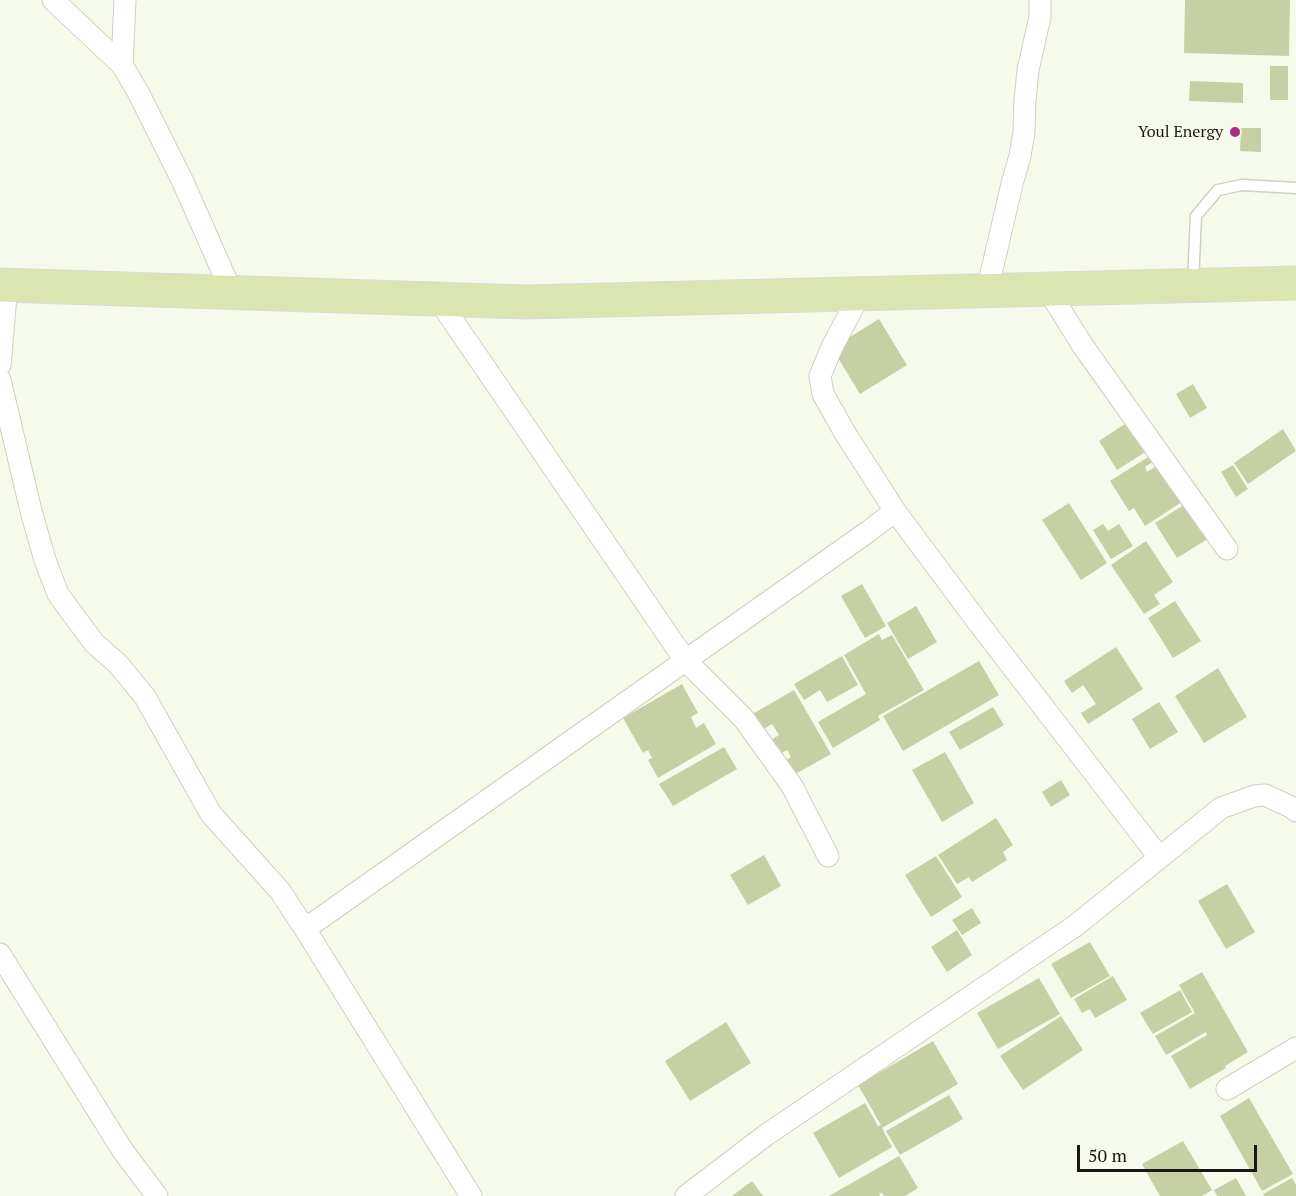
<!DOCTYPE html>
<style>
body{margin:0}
#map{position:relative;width:1296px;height:1196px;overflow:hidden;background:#f6faea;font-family:"PT Serif",serif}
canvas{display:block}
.scale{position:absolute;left:1077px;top:1145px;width:180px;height:27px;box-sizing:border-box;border:3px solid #181914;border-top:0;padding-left:8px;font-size:18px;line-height:21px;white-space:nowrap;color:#181914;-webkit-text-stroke:4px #f6faea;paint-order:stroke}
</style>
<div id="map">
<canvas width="1296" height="1196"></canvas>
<div class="scale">50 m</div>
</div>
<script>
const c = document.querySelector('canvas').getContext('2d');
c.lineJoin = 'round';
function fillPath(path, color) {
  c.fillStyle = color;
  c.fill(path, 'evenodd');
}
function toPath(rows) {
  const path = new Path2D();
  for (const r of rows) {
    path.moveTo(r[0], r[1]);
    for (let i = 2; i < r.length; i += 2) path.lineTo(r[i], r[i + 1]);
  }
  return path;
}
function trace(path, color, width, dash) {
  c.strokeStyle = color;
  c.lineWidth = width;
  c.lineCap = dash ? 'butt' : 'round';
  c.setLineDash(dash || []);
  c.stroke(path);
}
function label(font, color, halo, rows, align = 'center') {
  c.font = font + ' "PT Serif",serif';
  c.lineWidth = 6;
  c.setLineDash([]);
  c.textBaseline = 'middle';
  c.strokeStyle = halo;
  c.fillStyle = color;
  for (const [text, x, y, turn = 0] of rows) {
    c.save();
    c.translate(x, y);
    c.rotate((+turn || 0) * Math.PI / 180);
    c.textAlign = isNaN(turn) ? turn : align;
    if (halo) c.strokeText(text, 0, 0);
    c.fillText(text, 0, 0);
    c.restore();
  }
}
fillPath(toPath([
 [1185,0,1290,0,1289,56,1184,53],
 [1270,66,1288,66,1288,100,1270,100],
 [1190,81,1243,83,1243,103,1189,101],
 [1241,128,1261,128,1261,152,1240,151],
 [879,319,907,365,860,394,832,348],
 [1193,384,1207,408,1190,418,1176,394],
 [1131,420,1150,449,1117,470,1099,441],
 [1283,429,1296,451,1248,484,1234,463],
 [1153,454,1156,460,1145,467,1147,472,1161,463,1185,500,1145,526,1134,508,1129,511,1110,481],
 [1233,465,1248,489,1236,497,1221,472],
 [1192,500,1214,535,1177,558,1155,523],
 [1069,503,1107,563,1081,580,1042,520],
 [1103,524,1108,531,1119,524,1133,546,1111,559,1093,530],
 [1146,541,1173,582,1154,595,1160,604,1144,614,1111,565],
 [862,584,886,626,865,638,841,596],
 [1175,601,1201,641,1173,658,1148,618],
 [916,606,937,642,908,659,887,623],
 [879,634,882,640,892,635,924,690,878,716,880,720,833,748,818,722,866,694,844,655],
 [1116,647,1143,689,1088,724,1081,713,1096,704,1083,685,1072,693,1064,681],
 [842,656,858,685,827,702,820,690,804,700,794,684],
 [979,661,999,695,903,751,883,716],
 [1218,668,1247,717,1204,743,1175,696],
 [682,684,698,713,691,717,696,728,704,723,716,744,658,778,648,760,652,758,648,750,643,753,623,718],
 [794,690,831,754,790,777,782,763,791,757,787,750,776,756,768,742,779,735,772,724,760,731,751,715],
 [1159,702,1178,732,1150,749,1132,719],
 [993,707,1004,725,960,750,949,732],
 [724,747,737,769,673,806,659,784],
 [945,752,974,803,942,822,912,770],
 [1061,780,1070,795,1051,807,1042,792],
 [996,818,1013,845,1003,852,1007,860,972,882,969,877,957,884,938,855],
 [764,855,781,886,748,905,730,875],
 [936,856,962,897,931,917,905,875],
 [1227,884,1255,932,1226,949,1198,901],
 [972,908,981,923,962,935,952,920],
 [957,930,972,955,947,972,931,947],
 [1090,942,1110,976,1071,998,1051,964],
 [1202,972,1248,1052,1225,1066,1226,1068,1190,1089,1171,1056,1207,1035,1206,1032,1166,1055,1155,1036,1195,1013,1179,985],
 [1113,976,1127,1000,1095,1018,1090,1009,1082,1013,1074,999],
 [1039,978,1060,1014,998,1049,977,1013],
 [1180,990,1192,1012,1153,1034,1140,1013],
 [1061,1016,1083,1050,1023,1090,1000,1056],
 [726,1022,751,1063,690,1101,665,1061],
 [933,1041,958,1084,882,1128,892,1147,839,1178,813,1133,865,1103,878,1126,881,1125,858,1085],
 [949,1095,963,1119,900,1155,886,1131],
 [1249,1098,1293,1174,1262,1191,1220,1116],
 [1183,1141,1212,1190,1202,1196,1160,1196,1142,1164],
 [899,1156,918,1188,905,1196,884,1196,882,1193,879,1194,880,1196,829,1196],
 [1236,1178,1246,1196,1217,1196,1214,1190],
 [1292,1178,1296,1185,1296,1196,1264,1196,1263,1194],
 [752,1181,763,1196,732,1196]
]), '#c6d0a4');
const lane = toPath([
 [1193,283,1196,216,1218,190,1242,185,1296,188]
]);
const street = toPath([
 [53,0,122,65,138,92,183,182,232,293],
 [122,65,125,0],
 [1048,290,1083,346,1227,549],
 [987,291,1012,184,1020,156,1024,132,1025,101,1028,70,1040,17,1040,0],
 [860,294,832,347,820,376,823,394,845,433,895,511,980,625,1159,857],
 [438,299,685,660,744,719,792,786,828,856],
 [0,365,7,285],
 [0,380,31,511,45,560,58,594,94,643,118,664,145,697,211,814,280,891,305,929,471,1196],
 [305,929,869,531,895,511],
 [0,954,123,1151,157,1196],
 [1227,1089,1296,1048],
 [686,1196,766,1135,1075,926,1221,808,1254,796,1265,795,1293,808,1296,811]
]);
const primary = toPath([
 [0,285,526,302,1296,283]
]);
trace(lane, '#cdd1c2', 13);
trace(street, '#cdd1c2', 23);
trace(primary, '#dadad9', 35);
trace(lane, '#fff', 10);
trace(street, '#fff', 21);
trace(primary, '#dae5af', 33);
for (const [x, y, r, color] of [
 [1235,132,6,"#a82d81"]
]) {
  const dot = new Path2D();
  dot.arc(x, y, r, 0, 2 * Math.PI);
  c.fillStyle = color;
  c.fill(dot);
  trace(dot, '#f6faea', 2);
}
label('16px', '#181914', '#f6faea', [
 ["Youl Energy",1223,132]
], 'right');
</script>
